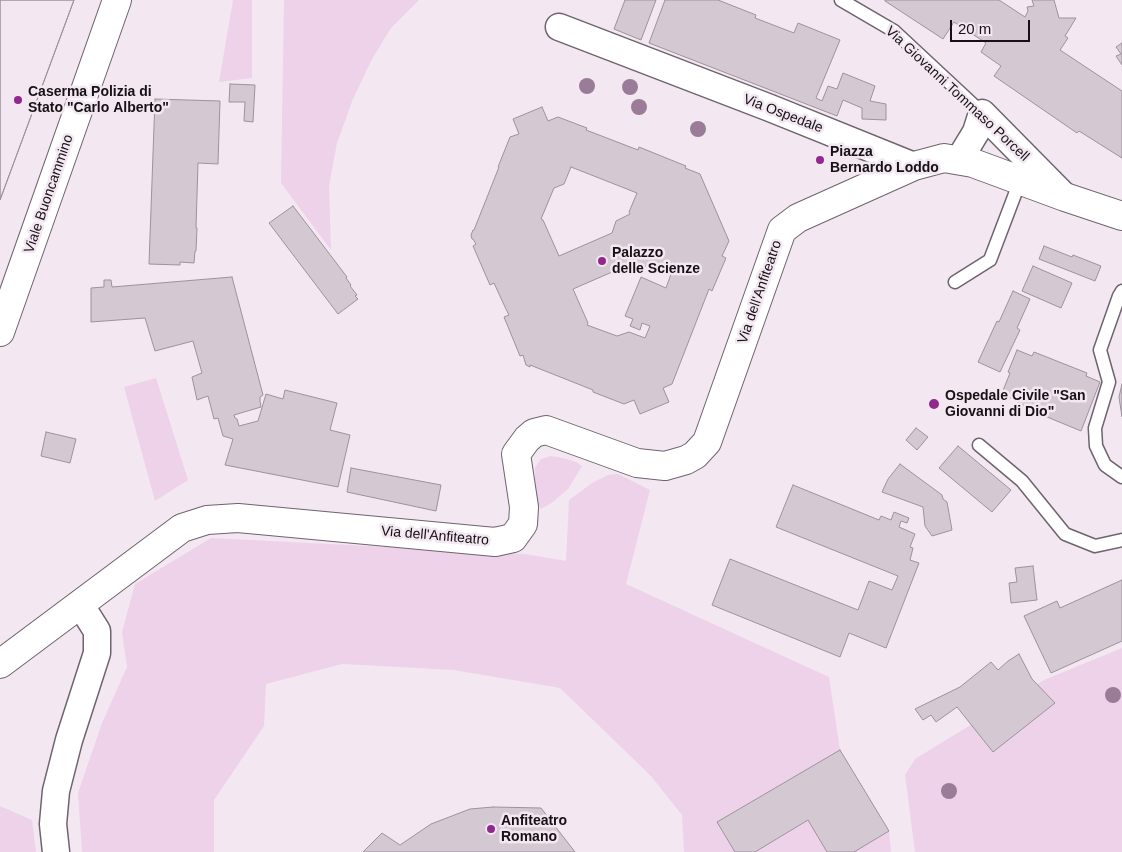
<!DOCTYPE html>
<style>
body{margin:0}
#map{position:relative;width:1122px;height:852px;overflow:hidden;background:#f3e7f2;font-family:Helvetica,sans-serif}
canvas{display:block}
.scale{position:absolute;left:950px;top:20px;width:80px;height:22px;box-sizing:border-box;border:2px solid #151114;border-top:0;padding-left:6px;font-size:15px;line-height:18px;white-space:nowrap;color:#151114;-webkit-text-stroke:4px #f3e7f2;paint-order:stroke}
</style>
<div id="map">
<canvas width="1122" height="852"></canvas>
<div class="scale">20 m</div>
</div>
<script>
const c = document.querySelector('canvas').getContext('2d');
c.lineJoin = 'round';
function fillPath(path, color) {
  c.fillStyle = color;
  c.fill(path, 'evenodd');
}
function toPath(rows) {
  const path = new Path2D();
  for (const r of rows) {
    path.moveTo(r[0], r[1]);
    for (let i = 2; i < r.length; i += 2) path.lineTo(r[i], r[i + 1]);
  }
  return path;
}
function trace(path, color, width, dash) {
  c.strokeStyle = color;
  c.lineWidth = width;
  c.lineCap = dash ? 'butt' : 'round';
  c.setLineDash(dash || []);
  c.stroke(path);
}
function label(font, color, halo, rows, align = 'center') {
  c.font = font + ' Helvetica,sans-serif';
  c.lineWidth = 5;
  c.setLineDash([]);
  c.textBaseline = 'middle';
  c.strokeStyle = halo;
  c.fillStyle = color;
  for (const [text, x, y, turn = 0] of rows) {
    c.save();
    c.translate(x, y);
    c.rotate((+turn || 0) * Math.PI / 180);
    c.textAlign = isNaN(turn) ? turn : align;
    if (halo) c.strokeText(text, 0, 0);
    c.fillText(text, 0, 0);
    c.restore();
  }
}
fillPath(toPath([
 [233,0,252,0,252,78,219,82],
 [284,0,419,0,391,28,372,59,353,99,337,143,329,186,331,250,281,183],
 [156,378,188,480,155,501,124,387],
 [551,456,563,458,576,462,582,466,568,489,553,502,541,509,537,501,535,489,535,468,541,459],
 [618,474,650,490,626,584,829,677,840,750,718,822,735,852,684,852,682,815,651,776,560,688,454,670,342,664,266,684,264,726,214,800,214,852,82,852,78,793,102,723,127,667,122,632,135,584,211,538,525,554,566,561,569,500,592,483,608,475],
 [1122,648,1122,852,915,852,905,775,915,759,1044,680],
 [0,806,32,820,36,852,0,852],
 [808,820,827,852,755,852],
 [889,831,891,852,854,852]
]), '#edd2ea');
const building = toPath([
 [0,0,74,0,0,200,0,0],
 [0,0,74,0,0,200,0,0],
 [625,0,656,0,641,40,614,29,625,0],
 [665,0,718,0,756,15,755,18,794,33,798,23,840,40,816,98,822,101,828,86,837,89,843,73,875,86,870,101,886,104,886,120,862,119,862,108,843,100,837,116,649,43,665,0],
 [885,0,999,0,1025,17,1028,11,1027,7,1034,6,1032,0,1054,0,1059,18,1076,18,1065,36,1068,38,1060,50,1122,91,1122,158,1079,131,1077,133,994,76,1001,66,981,52,986,43,954,22,943,39,885,1,885,0],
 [1122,43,1122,65,1116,56,1121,54,1116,47,1122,43],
 [230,84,255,85,253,122,244,121,245,102,229,102,230,84],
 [155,99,220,101,218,164,198,163,196,228,197,228,196,251,195,251,194,263,180,262,180,265,149,264,155,99],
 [542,107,548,121,558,117,587,128,586,130,638,150,639,147,686,166,685,168,700,174,729,241,722,256,726,258,712,291,709,289,672,384,663,388,669,402,640,414,634,400,624,404,593,392,593,390,530,365,530,367,526,365,523,355,520,356,504,317,509,315,505,307,494,283,490,285,473,246,476,244,473,239,472,239,471,235,473,230,474,230,499,167,498,167,510,137,519,134,513,119,542,107],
 [571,167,637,193,629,212,630,214,616,221,612,233,559,256,543,220,541,219,554,188,564,184,571,167],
 [651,264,652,267,671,274,666,288,641,277,625,316,633,319,630,326,640,330,642,323,650,326,645,338,629,332,617,336,587,325,588,323,573,289,626,266,637,270,651,264],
 [293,206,347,277,346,278,351,285,350,286,357,295,355,296,358,299,338,314,269,223,293,206],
 [1044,246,1072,257,1073,255,1101,266,1095,281,1039,259,1044,246],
 [1033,266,1072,283,1061,308,1022,291,1033,266],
 [232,277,263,395,260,397,260,401,261,407,234,415,235,418,237,419,239,426,258,421,266,394,283,399,285,390,337,403,330,430,350,435,338,487,225,465,233,439,223,436,218,418,214,419,208,396,197,400,192,377,202,373,193,341,155,351,145,318,91,322,91,288,104,287,104,280,111,280,112,287,232,277],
 [1013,291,1030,299,1017,328,1020,330,1000,372,978,362,997,321,999,322,1013,291],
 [1017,350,1032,356,1034,352,1087,373,1086,376,1100,382,1081,431,1035,412,1002,393,1010,373,1008,372,1017,350],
 [1122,384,1122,417,1119,397,1122,384],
 [916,428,928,437,917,450,906,440,916,428],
 [46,432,76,439,70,463,41,456,46,432],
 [958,446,1011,490,992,512,939,468,958,446],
 [900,464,942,495,943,499,947,502,952,530,932,536,925,526,923,507,882,492,888,479,900,464],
 [351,468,441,485,436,511,347,492,351,468],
 [793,485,879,520,881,516,891,520,894,512,909,518,907,523,901,521,899,527,915,534,910,547,913,548,910,560,919,563,886,648,849,633,840,657,712,605,730,559,858,610,869,581,892,590,898,576,776,527,793,485],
 [1033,566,1037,600,1011,603,1009,583,1017,582,1015,568,1033,566],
 [1122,580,1122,641,1051,673,1024,616,1057,601,1060,608,1122,580],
 [1019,654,1032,679,1055,703,993,752,957,707,936,722,931,715,923,720,915,709,960,687,991,662,998,670,1008,661,1019,654],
 [840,750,889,831,854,852,827,852,808,820,755,852,735,852,717,822,840,750],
 [493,807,541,808,575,852,363,852,382,833,400,845,431,824,470,809,493,807]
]);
fillPath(building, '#d4c8d3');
trace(building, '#9d929c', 1);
const service = toPath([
 [841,0,894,31,982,113],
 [955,282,990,260,1020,181],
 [1122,291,1119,296,1100,350,1109,382,1095,428,1096,446,1105,465,1122,477],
 [979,445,1022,481,1065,534,1095,546,1122,540]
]);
const minor = toPath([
 [559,27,770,108,914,166],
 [959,160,976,132,982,113,1065,197],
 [56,852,53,824,56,791,69,740,97,653,97,631,80,604]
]);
const tertiary = toPath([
 [0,332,117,0],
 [0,664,182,528,207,520,238,518,495,542,513,538,523,524,524,507,516,454,527,439,534,433,546,430,637,463,665,466,686,460,695,455,707,442,782,230,798,218,914,166,944,158,973,163,1065,197,1122,216]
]);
trace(service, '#6e646d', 15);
trace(minor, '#6e646d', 29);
trace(tertiary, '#6e646d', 30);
trace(service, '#fff', 12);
trace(minor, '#fff', 26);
trace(tertiary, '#fff', 28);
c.fillStyle = '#9a7c99';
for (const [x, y] of [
 [587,86],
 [630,87],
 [639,107],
 [698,129],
 [1113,695],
 [949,791]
]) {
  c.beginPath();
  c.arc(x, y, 8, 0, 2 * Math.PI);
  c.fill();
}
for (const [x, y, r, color] of [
 [18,100,5,"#90288e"],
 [820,160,5,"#90288e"],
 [602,261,5,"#90288e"],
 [934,404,6,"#90288e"],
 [491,829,5,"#90288e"]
]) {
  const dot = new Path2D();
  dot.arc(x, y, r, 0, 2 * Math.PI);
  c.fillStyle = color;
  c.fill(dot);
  trace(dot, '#f3e7f2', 2);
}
label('bold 14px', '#151114', '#f3e7f2', [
 ["Caserma Polizia di",28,92],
 ["Stato \"Carlo Alberto\"",28,108],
 ["Piazza",830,152],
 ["Bernardo Loddo",830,168],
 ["Palazzo",612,253],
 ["delle Scienze",612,269],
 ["Ospedale Civile \"San",945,396],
 ["Giovanni di Dio\"",945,412],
 ["Anfiteatro",501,821],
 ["Romano",501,837]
], 'left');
label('14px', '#151114', '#f3e7f2', [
 ["Via Giovanni Tommaso Porcell",957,94,43],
 ["Via Ospedale",783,114,21],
 ["Viale Buoncammino",49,194,-71],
 ["Via dell'Anfiteatro",760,292,-71],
 ["Via dell'Anfiteatro",435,536,5]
]);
</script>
